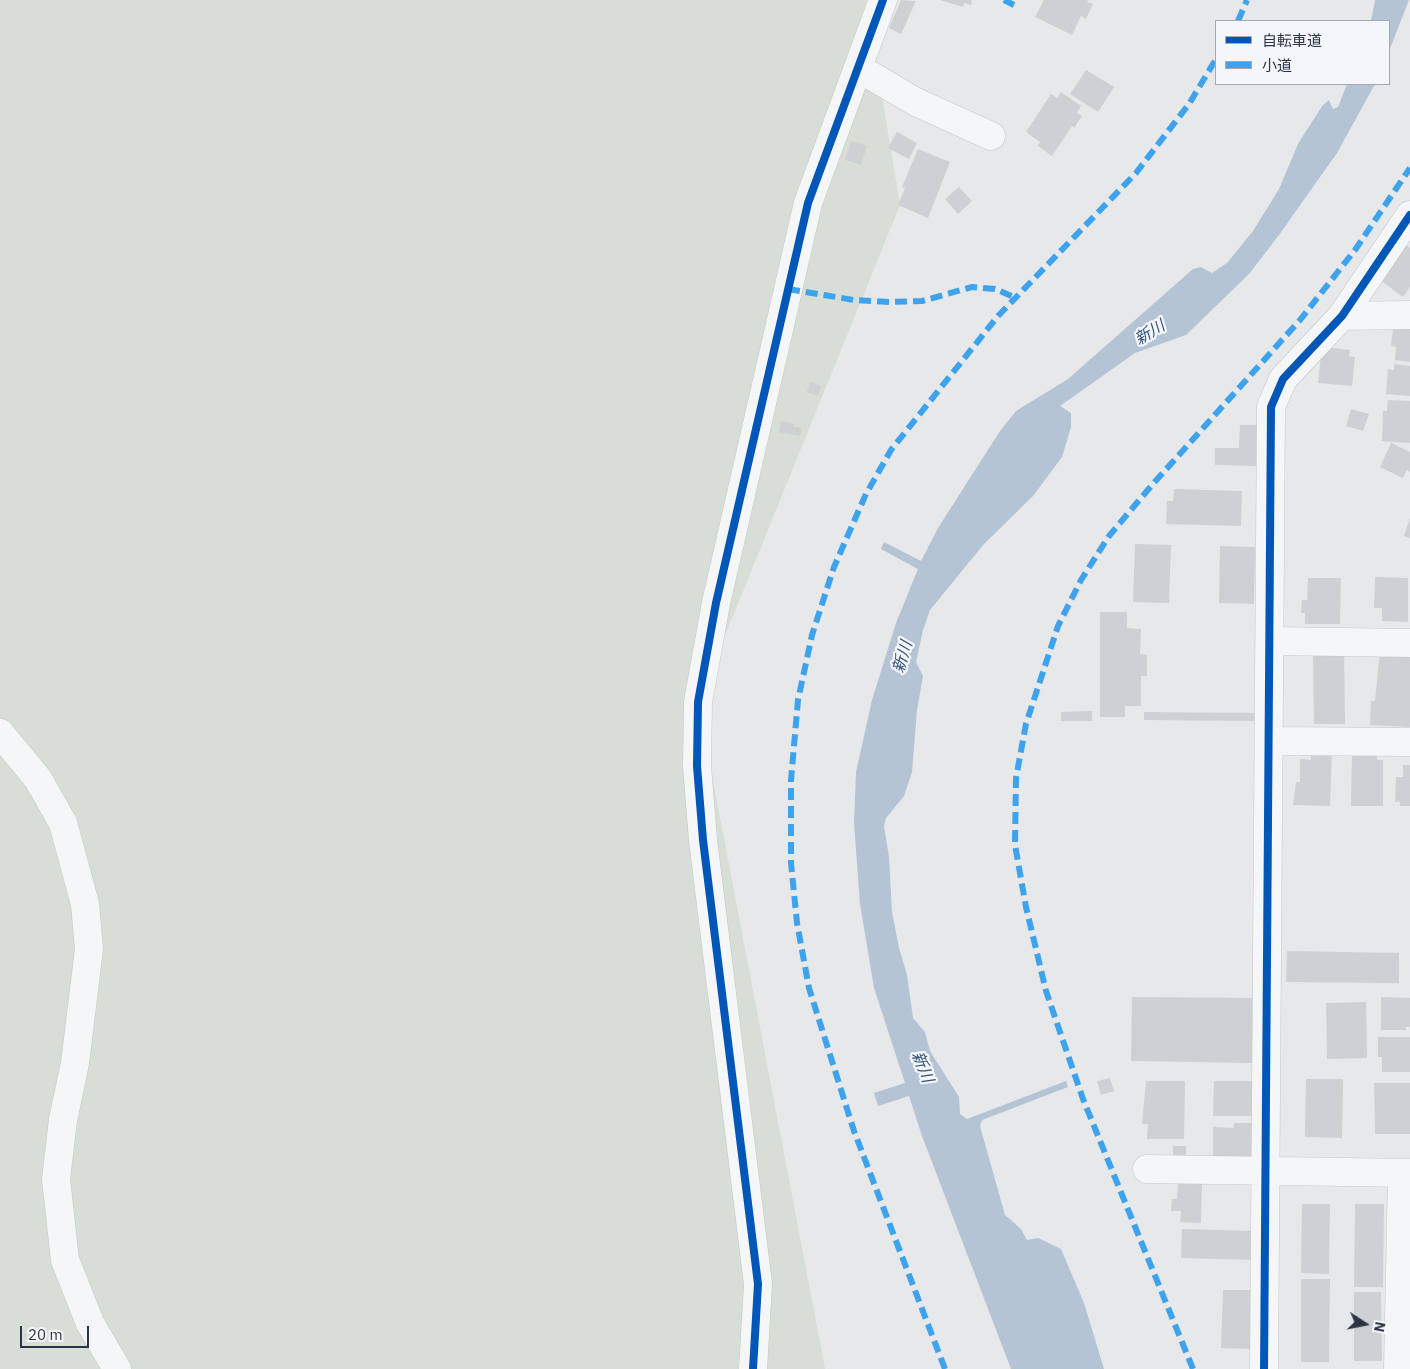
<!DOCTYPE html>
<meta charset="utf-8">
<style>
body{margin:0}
#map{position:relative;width:1410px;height:1369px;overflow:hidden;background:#e6e8ea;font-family:"IBM Plex Sans","Noto Sans JP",sans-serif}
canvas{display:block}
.legend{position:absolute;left:1215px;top:20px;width:175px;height:65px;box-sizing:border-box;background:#f4f6f9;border:1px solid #a4a8b1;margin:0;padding:6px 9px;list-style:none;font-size:15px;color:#2b3445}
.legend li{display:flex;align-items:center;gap:10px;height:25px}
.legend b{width:25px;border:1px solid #a4a8b1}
.north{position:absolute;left:1340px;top:1299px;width:50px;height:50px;-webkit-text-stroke:4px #f4f6f9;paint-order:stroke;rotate:101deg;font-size:14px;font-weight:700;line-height:20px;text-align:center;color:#2b3445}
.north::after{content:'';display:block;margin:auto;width:18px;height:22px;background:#2b3445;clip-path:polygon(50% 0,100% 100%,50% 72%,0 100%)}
.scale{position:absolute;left:20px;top:1326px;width:69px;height:22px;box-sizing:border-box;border:2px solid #2b3445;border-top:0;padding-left:6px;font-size:15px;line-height:18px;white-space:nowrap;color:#2b3445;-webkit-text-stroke:4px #f4f6f9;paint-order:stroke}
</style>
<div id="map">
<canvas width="1410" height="1369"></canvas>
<ul class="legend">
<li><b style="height:6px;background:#0057b8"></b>自転車道</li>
<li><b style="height:6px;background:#3ea3ec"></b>小道</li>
</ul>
<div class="north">N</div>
<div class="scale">20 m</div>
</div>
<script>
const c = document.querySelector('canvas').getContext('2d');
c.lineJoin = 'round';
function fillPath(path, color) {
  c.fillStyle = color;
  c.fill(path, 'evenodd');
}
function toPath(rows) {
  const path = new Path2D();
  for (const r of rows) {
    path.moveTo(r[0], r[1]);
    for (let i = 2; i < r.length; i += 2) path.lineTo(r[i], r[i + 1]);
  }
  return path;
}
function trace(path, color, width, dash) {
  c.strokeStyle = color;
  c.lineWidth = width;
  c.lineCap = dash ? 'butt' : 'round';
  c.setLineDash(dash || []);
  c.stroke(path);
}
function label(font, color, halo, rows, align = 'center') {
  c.font = font + ' "IBM Plex Sans","Noto Sans JP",sans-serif';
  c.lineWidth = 4.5;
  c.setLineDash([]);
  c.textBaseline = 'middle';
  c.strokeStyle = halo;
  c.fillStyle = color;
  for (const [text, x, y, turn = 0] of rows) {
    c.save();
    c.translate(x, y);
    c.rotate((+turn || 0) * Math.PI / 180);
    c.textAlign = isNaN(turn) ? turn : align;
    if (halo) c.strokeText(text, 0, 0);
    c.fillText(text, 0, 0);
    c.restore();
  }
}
fillPath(toPath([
 [0,0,866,0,900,205,698,702,825,1369,0,1369]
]), '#d6ded6');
fillPath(toPath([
 [1375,0,1409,0,1389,51,1389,21,1371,21],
 [1347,84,1375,84,1337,153,1279,235,1249,274,1186,335,1135,353,1060,406,1071,413,1071,427,1062,457,1033,496,984,544,930,610,923,630,916,662,923,676,917,710,912,772,904,796,886,818,884,826,889,857,892,912,899,948,907,975,913,1018,925,1032,930,1051,959,1097,960,1114,967,1119,1066,1081,1068,1087,982,1120,980,1126,1005,1215,1021,1229,1027,1240,1038,1238,1061,1249,1084,1303,1104,1369,1011,1369,922,1136,909,1096,878,1106,874,1093,905,1083,874,988,860,904,854,823,856,772,872,700,896,623,918,569,881,549,884,542,921,561,938,528,1000,431,1016,411,1068,379,1193,269,1201,267,1212,273,1227,263,1253,231,1279,189,1299,142,1323,105,1329,100,1333,109,1338,107]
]), '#b4c4d5');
fillPath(toPath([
 [901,0,916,1,901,34,889,28],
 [940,0,972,0,971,5,964,3,963,7],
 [1044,0,1088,0,1087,2,1093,4,1086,19,1081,16,1072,35,1035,17],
 [1086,70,1114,87,1098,112,1070,94],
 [1061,92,1081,106,1077,113,1082,116,1074,128,1072,126,1052,156,1038,146,1040,142,1026,132,1051,94,1057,98],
 [897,132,917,143,909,159,888,148],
 [851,141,867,146,861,165,845,160],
 [918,149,950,162,928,218,898,205,905,188,902,187],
 [959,187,972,201,958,214,945,199],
 [1406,245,1410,248,1410,287,1403,297,1380,280],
 [1394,321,1410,322,1410,362,1395,360,1396,347,1391,346],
 [1322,347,1350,350,1349,356,1355,357,1352,386,1318,383],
 [1394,364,1410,366,1410,396,1386,394,1388,369,1394,370],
 [810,382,821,386,818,396,807,392],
 [1388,400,1410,401,1410,443,1382,441,1383,411,1387,411],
 [1351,409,1369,414,1363,431,1346,426],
 [781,421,794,424,793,427,801,428,800,436,779,432],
 [1240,425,1259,425,1258,466,1215,465,1215,448,1239,448],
 [1391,443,1410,452,1410,472,1407,470,1403,478,1380,467],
 [1174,489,1242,491,1241,526,1166,524,1167,501,1173,501],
 [1410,518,1410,538,1404,536],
 [1135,544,1171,545,1169,603,1133,602],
 [1220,546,1255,547,1254,604,1219,603],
 [1375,577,1408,578,1408,622,1382,621,1382,608,1374,608],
 [1308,578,1341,578,1340,624,1305,624,1305,613,1301,613,1302,600,1307,600],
 [1100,612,1127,612,1127,628,1141,629,1140,654,1147,655,1147,676,1141,676,1141,706,1125,706,1125,717,1100,717],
 [1344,648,1345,724,1314,724,1313,649],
 [1380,650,1410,652,1410,727,1370,725,1371,701,1375,701],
 [1092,711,1092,721,1061,721,1061,712],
 [1144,712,1258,713,1258,721,1144,720],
 [1311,750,1332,751,1330,806,1293,805,1296,782,1300,782,1300,759,1311,760],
 [1352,752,1377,752,1377,760,1383,760,1383,806,1351,806],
 [1403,765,1410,765,1410,806,1400,806,1400,802,1395,802,1396,777,1403,777],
 [1287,951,1399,953,1399,983,1286,982],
 [1132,997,1255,998,1254,1063,1131,1061],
 [1381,997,1410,998,1410,1027,1406,1027,1406,1030,1381,1030],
 [1366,1002,1367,1058,1327,1059,1326,1003],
 [1378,1037,1410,1037,1410,1072,1382,1072,1382,1057,1378,1057],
 [1110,1078,1114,1091,1101,1095,1097,1081],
 [1306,1079,1343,1079,1342,1138,1305,1137],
 [1146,1081,1185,1081,1184,1139,1147,1139,1148,1124,1142,1124],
 [1214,1081,1255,1081,1255,1116,1213,1116],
 [1374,1083,1410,1083,1410,1134,1375,1134],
 [1234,1123,1254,1123,1254,1163,1213,1162,1213,1127,1234,1128],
 [1173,1146,1186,1146,1186,1163,1173,1163],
 [1178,1184,1202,1184,1201,1223,1180,1222,1181,1211,1171,1211,1172,1199,1177,1199],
 [1302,1204,1330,1204,1329,1274,1301,1273],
 [1355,1204,1384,1204,1383,1287,1354,1287],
 [1182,1229,1254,1231,1254,1260,1181,1258],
 [1301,1279,1330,1279,1329,1362,1301,1362],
 [1223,1290,1255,1290,1253,1349,1221,1348],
 [1354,1292,1381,1292,1382,1361,1354,1361]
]), '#ced0d3');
const minor = toPath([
 [858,68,916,102,991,136],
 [1342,316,1410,315],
 [1270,641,1410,643],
 [0,733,38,779,63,823,85,904,89,949,75,1063,63,1120,56,1179,65,1260,90,1323,117,1369],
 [1269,741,1410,742],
 [1147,1169,1410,1173],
 [753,1369,758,1284,703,840,697,766,698,702,716,603,808,203,883,0],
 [1264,1369,1271,407,1283,379,1342,316,1410,215],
 [1398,1369,1402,1173]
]);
trace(minor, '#c4c6c8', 29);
trace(minor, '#f5f6f7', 28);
trace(toPath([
 [1004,0,1014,5],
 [1238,21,1247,0],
 [788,289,854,300,891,302,922,301,972,287,995,289,1016,298],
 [945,1369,854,1131,809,988,797,923,791,863,791,780,798,700,812,635,834,567,866,494,891,450,998,316,1136,173,1189,104,1216,59],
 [1193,1369,1083,1099,1046,991,1026,907,1015,845,1016,778,1026,724,1058,626,1081,580,1109,536,1152,485,1300,320,1355,250,1410,168]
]), '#3ea3ec', 6, [12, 6]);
trace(toPath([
 [753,1369,758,1284,703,840,697,766,698,702,716,603,808,203,883,0],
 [1264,1369,1271,407,1283,379,1342,316,1410,215]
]), '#0057b8', 8);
label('italic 16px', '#34527a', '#f4f6f9', [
 ["新川",1150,333,-31],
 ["新川",903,657,-74],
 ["新川",922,1067,68]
]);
</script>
